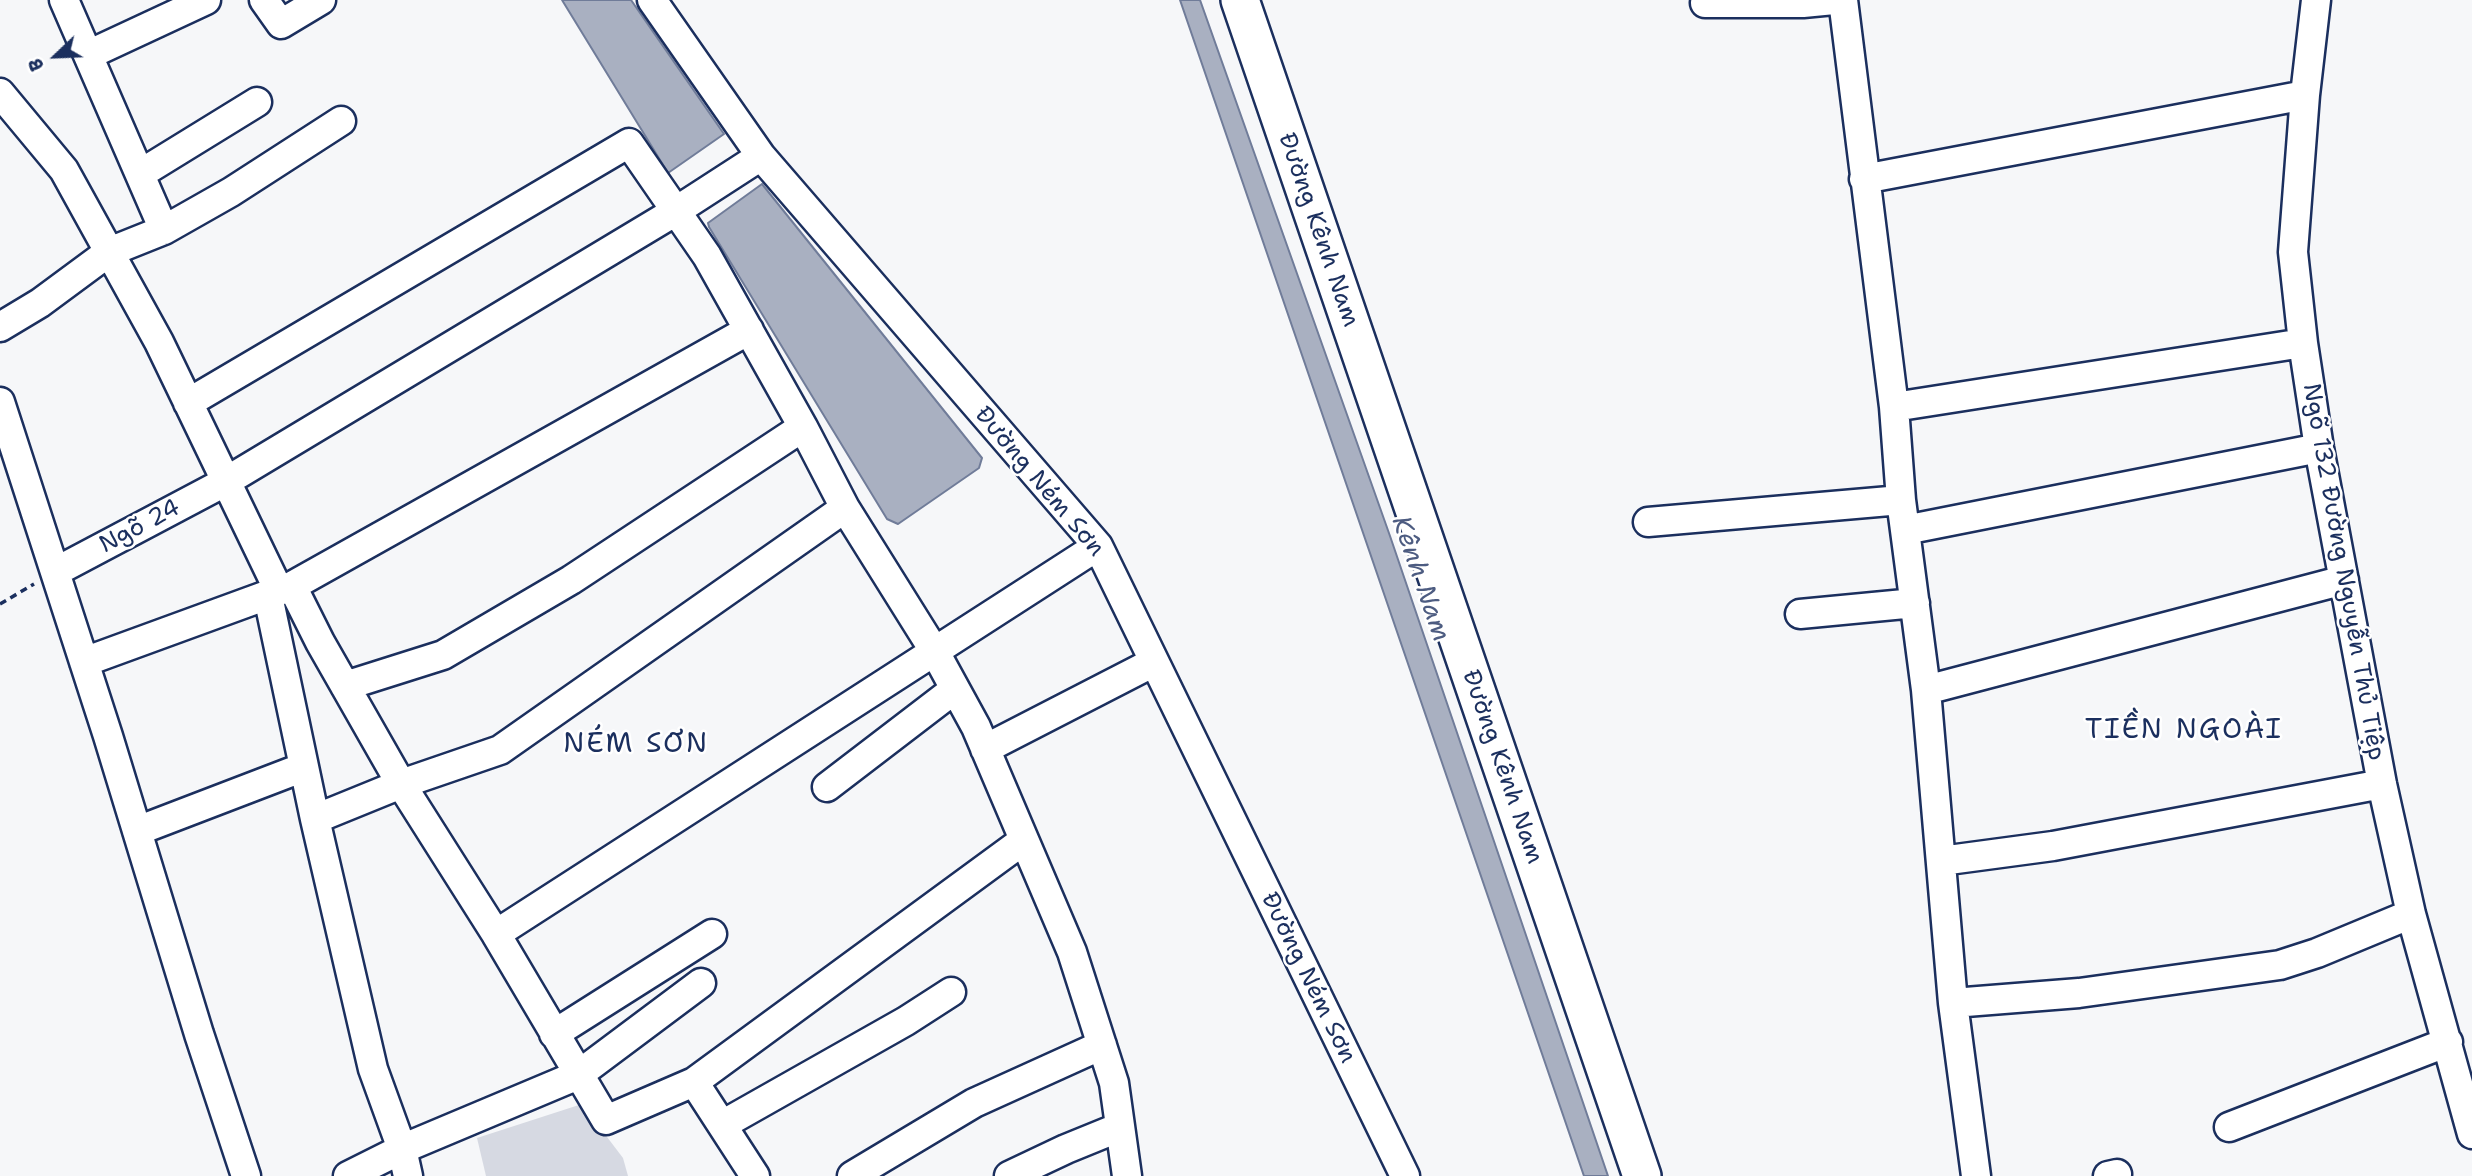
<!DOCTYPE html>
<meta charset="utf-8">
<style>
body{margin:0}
#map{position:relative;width:2472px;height:1176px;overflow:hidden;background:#f6f7f9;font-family:"Shantell Sans",sans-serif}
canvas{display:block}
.north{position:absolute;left:21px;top:21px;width:70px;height:70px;-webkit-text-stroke:5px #fff;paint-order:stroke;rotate:247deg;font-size:19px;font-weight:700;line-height:28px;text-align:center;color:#1b2f5e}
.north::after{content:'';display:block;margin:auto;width:24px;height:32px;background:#1b2f5e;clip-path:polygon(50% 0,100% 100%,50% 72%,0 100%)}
</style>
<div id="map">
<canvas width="2472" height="1176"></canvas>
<div class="north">B</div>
</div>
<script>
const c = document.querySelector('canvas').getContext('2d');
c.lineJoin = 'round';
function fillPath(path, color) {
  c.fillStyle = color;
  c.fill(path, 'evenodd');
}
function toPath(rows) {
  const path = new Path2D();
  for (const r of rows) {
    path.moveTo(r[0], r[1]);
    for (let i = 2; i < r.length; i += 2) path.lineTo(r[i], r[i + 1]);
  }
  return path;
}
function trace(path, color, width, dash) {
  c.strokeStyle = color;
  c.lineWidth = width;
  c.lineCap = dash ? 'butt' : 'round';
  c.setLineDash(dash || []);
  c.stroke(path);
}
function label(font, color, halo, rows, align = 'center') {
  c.font = font + ' "Shantell Sans",sans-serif';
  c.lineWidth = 5;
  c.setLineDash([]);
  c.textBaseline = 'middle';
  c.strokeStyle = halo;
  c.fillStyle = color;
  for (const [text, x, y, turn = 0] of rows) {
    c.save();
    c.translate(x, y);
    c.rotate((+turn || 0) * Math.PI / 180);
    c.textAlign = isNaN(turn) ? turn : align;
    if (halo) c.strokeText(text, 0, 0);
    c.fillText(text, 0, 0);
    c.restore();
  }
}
fillPath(toPath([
 [582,1104,623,1158,628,1176,486,1176,477,1138]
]), '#d6d9e2');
const water = toPath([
 [562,0,631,0,724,134,668,173,562,0],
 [1180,0,1200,0,1390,536,1608,1176,1584,1176,1180,0],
 [762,184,982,458,979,468,898,524,887,519,709,227,708,223,762,184]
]);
fillPath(water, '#a9b0c1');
trace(water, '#707c99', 2);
const minor = toPath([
 [264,0,281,24,321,0],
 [652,0,761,156,1098,546,1405,1176],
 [1843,0,1894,407,1901,500,1926,690,1953,1003,1976,1176],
 [2316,0,2305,95,2293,252,2303,343,2319,448,2382,784,2411,914,2472,1134],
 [1705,3,1803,3,1834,0],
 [88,55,206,0],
 [0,93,64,170,159,342,279,591],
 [140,174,257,102],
 [1864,179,2305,95],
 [164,230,231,192,341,121],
 [0,327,40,303,109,252,164,230,64,0],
 [0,402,108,736,199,1034,246,1176],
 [188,403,629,143,707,256,803,427,845,508,935,652,976,727,1072,952,1114,1083,1127,1176],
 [1894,407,2303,343],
 [1648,522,1901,500],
 [1905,530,2319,448],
 [55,572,225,482,676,211,761,156],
 [292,586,320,642,401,784,496,934,606,1120,694,1082,1024,840],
 [268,596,315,819,373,1069,402,1149,408,1176],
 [1800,614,1915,603],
 [84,662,292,586,749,330],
 [345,686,443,655,571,580,803,427],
 [1926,690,2344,580],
 [985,749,1154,662],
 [827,787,955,689],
 [315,819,401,784,500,750,845,508],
 [137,831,304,767],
 [1941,861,2053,846,2382,784],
 [496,934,1098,546],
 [1953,1003,2079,993,2280,965,2317,953,2411,914],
 [554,1034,712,934],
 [694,1082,755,1176],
 [722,1125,906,1021,951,992],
 [2229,1127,2448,1042],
 [348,1176,402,1149,578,1075,701,983],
 [852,1176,974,1103,1102,1045],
 [1009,1176,1066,1149,1120,1127],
 [2108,1176,2117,1174]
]);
const major = toPath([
 [1240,0,1642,1176]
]);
trace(minor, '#1b2f5e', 33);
trace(major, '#1b2f5e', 42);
trace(toPath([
 [0,604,34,584]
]), '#1b2f5e', 3.5, [7, 5]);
trace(minor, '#fff', 28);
trace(major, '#fff', 37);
label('24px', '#1b2f5e', '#fff', [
 ["Đường Kênh Nam",1318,230,71],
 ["Đường Ném Sơn",1039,482,50],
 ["Ngõ 24",140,527,-28],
 ["Ngõ 132 Đường Nguyễn Thủ Tiệp",2343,572,80],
 ["Đường Kênh Nam",1502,767,71],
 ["Đường Ném Sơn",1308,978,64]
]);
label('italic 26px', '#4d5c81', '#fff', [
 ["Kênh Nam",1420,579,71]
]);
c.letterSpacing = '2px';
label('28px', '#1b2f5e', '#fff', [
 ["TIỀN NGOÀI",2184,731],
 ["NÉM SƠN",636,745]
]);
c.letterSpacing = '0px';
</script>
